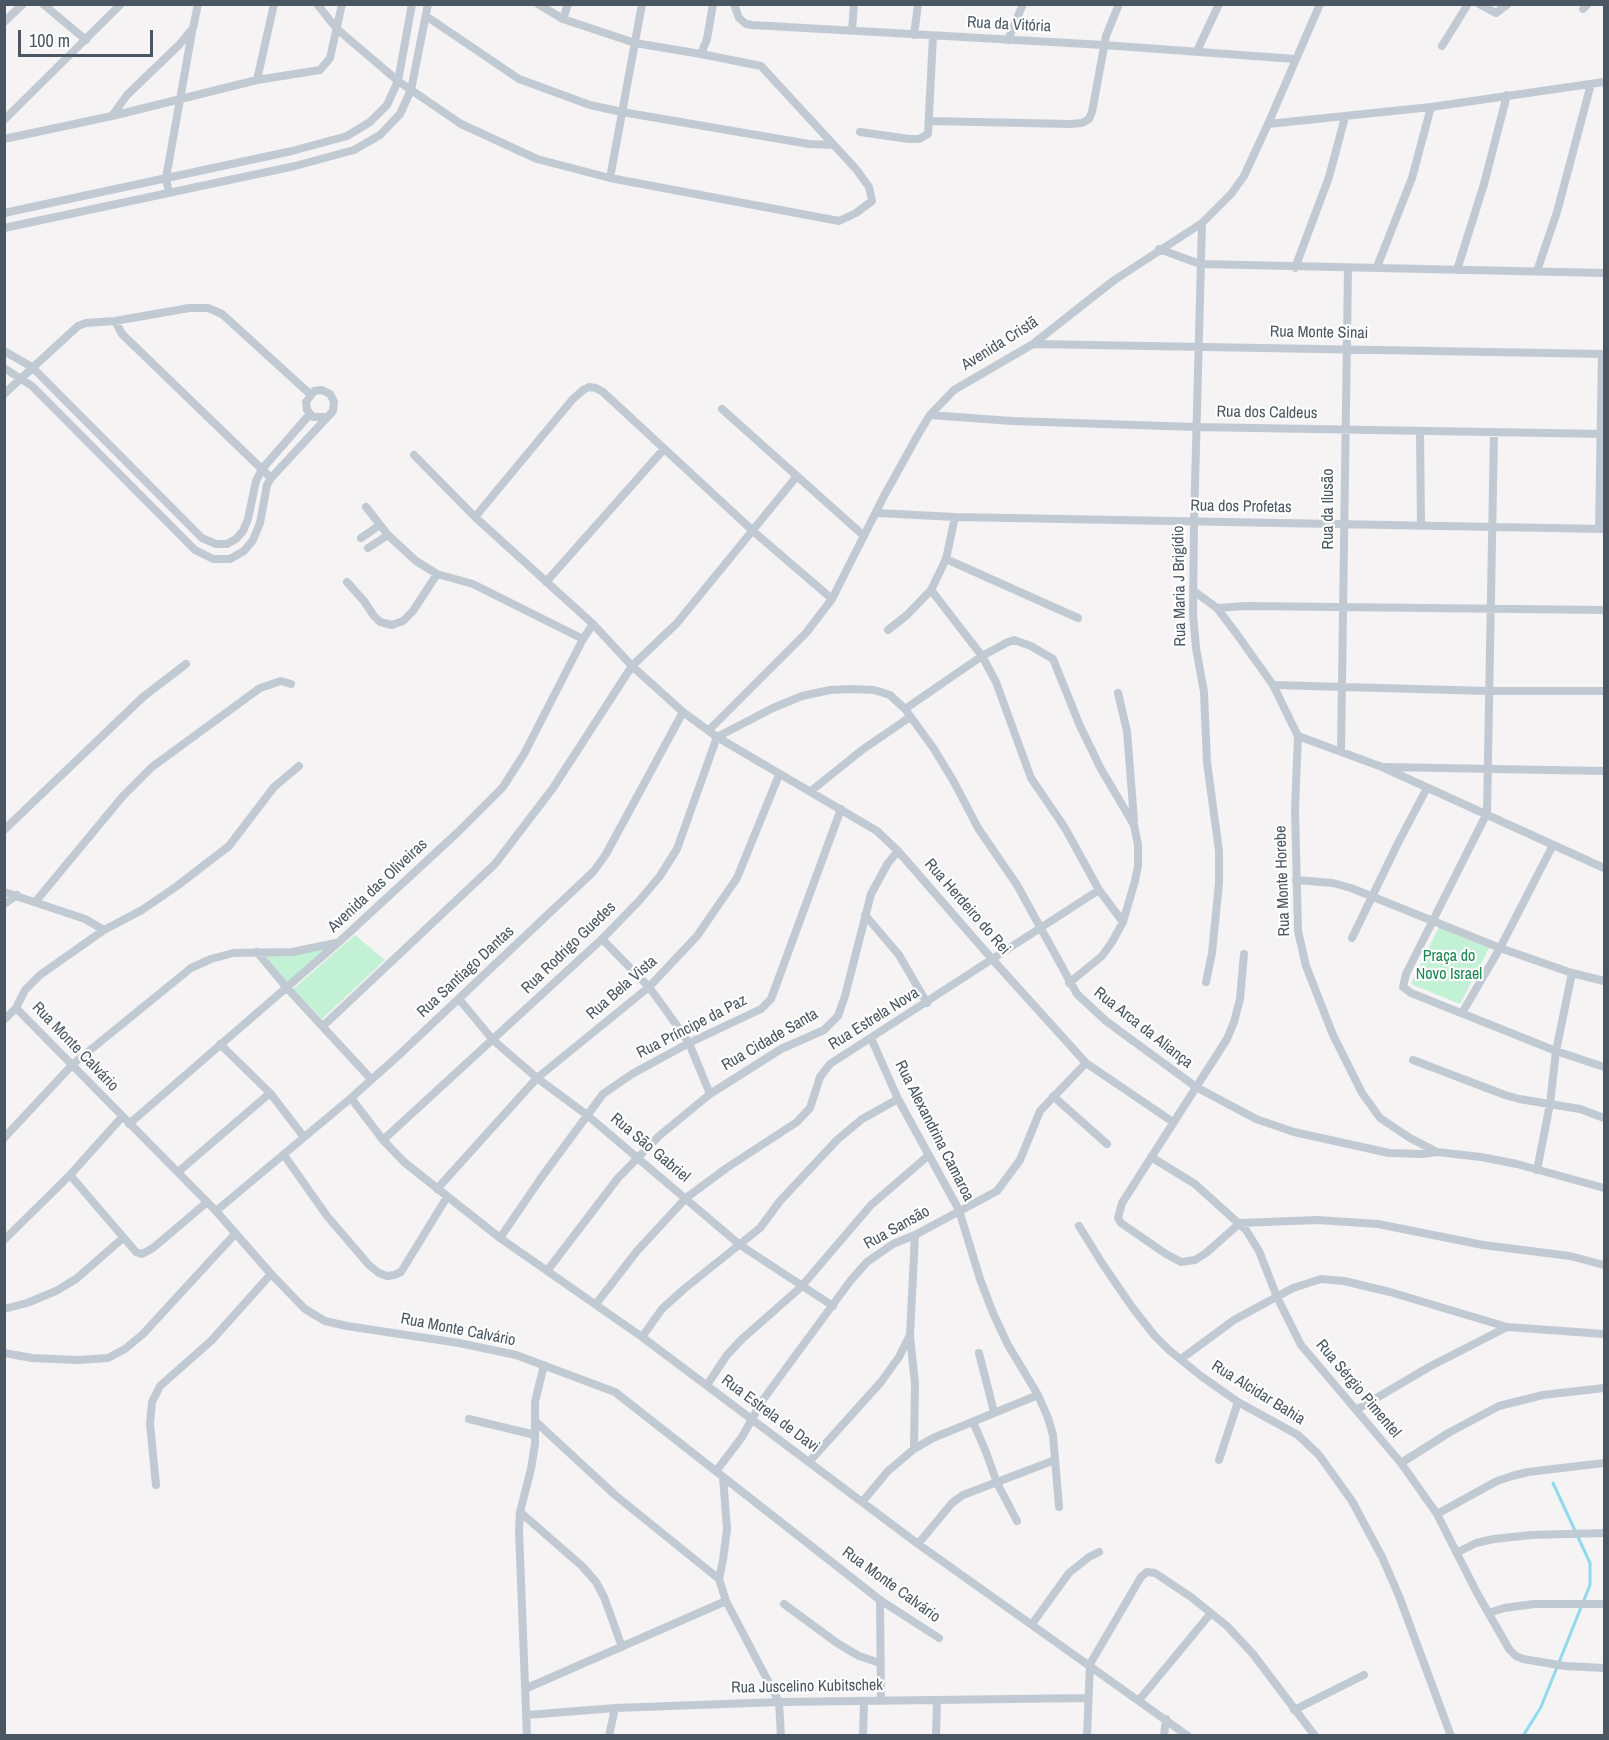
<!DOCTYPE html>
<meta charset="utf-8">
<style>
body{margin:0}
#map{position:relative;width:1609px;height:1740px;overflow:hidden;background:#f5f3f3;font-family:"Archivo Narrow",sans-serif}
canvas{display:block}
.frame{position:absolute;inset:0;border:6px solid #4a5661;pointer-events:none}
.scale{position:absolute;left:18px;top:30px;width:135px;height:27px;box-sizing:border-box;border:3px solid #4a5661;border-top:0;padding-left:8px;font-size:18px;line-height:21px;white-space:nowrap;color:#4a5661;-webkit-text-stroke:4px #fff;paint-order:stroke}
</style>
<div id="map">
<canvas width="1609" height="1740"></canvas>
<div class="frame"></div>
<div class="scale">100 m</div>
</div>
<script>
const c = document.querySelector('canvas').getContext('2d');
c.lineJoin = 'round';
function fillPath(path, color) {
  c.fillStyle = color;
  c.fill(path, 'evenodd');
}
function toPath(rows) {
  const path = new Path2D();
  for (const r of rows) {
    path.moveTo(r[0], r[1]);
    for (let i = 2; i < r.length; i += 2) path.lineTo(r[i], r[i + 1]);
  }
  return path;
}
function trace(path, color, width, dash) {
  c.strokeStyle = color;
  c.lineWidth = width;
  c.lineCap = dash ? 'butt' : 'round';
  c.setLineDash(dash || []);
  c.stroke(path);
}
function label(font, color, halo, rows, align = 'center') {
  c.font = font + ' "Archivo Narrow",sans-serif';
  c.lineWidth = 4.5;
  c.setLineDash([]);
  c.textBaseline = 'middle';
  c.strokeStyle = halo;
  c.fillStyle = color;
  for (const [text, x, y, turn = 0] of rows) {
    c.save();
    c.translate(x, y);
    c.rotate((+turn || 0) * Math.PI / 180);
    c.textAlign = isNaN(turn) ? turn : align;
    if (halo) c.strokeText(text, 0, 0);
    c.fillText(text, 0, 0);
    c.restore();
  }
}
fillPath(toPath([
 [1439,927,1489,948,1460,1004,1411,984],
 [355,935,385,960,322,1019,293,989],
 [332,944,287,983,266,956]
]), '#c3f1d5');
trace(toPath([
 [1523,1736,1541,1707,1590,1585,1590,1563,1553,1483]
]), '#90daee', 3);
trace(toPath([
 [43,4,86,40],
 [317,4,337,29,398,81,461,124,537,159,610,178,839,221,856,213,872,201,869,187,856,169,761,66,701,54,635,43,563,19,538,4],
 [734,4,739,18,746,24,752,25,1104,45,1295,59],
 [1479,4,1496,13,1508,4],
 [1583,9,1588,4],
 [426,16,519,79,590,105,622,112,809,144,833,145],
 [563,19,568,4],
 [4,22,23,4],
 [852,30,854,4],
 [914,35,918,4],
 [1008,40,1023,4],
 [1442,46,1468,4],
 [1197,51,1219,4],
 [701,54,707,39,713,4],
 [257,80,274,4],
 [112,116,257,80,320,70,330,58,342,4],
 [4,120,121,4],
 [930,121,1070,124,1082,123,1089,119,1092,112,1106,36,1119,4],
 [1268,124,1431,107,1604,82],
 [860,132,909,139,919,139,928,134,933,36],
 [4,139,112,116,127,95,179,45,193,28,198,4],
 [610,178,642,4],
 [169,193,166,178,192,32],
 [4,213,292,151,347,136,370,122,387,105,398,81,412,4],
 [1202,223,1194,522,1193,614,1196,648,1204,692,1207,762,1219,851,1219,883,1212,953,1206,982],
 [4,228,295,166,354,150,380,135,400,114,411,90,428,4],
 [1159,249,1200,264,1604,273],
 [1377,267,1412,178,1431,107],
 [1295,268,1329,177,1345,117],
 [1457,270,1484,184,1507,95],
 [1537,271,1557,212,1591,84],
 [115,321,122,334,271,478],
 [1034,344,1604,354],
 [4,351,32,367,202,538,216,544,227,544,236,539,243,531,248,519,256,481,262,469,310,414],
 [4,368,32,386,195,550,213,559,230,559,244,551,253,540,260,523,267,485,271,478,333,411,334,402,330,394,322,390,314,391,306,402,307,410,313,417,326,417],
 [4,394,78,326,86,323,115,321,189,308,208,308,222,314,310,394],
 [722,409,864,536],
 [930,415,1012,421,1196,427,1604,434],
 [1420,431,1421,526],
 [1494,432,1487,813,1406,974,1403,987,1411,993,1556,1051,1604,1067],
 [414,455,475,517,593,624,632,666,683,712,717,737,877,831,898,851,992,959,1086,1063,1173,1122],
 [366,507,388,535,416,561,437,574,473,584,583,639],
 [877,513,955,517,1604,529],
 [475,517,572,400,583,390,589,387,596,388,603,392,753,531,832,599],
 [1599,529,1602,354],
 [361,538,380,525],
 [368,548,388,535],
 [946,559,1078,618],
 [347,582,364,601,374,616,380,622,392,625,403,621,413,611,437,574],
 [546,582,664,449],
 [931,590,982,656,996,682,1031,778,1065,828,1099,890,1123,922],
 [1195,592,1217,608,1236,633,1273,685,1298,736,1295,809,1298,931,1306,966,1333,1035,1362,1093,1380,1118,1410,1138,1437,1152],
 [1217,608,1246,606,1604,610],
 [888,630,907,615,931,590,946,559,955,517],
 [1273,685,1489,691,1604,691],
 [1118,693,1127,731,1134,820],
 [905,709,982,656,1008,642,1014,640,1031,646,1053,659,1080,726,1101,769,1134,825,1138,845,1138,866,1135,881,1123,922,1112,942,1102,956,1069,983],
 [709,730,806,633,832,599,884,496,919,433,930,415,954,390,1033,344,1113,281,1202,223,1231,194,1244,176,1268,124,1320,4],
 [1298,736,1382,767,1604,868],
 [717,737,773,708,802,696,830,690,849,689,874,690,890,695,905,709,934,749,954,782,978,828,1017,885,1077,994,1106,1021,1196,1087,1256,1119,1294,1132,1389,1153,1422,1154,1437,1152,1481,1157,1517,1164,1604,1188],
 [1341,751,1348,268],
 [1386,767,1604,771],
 [811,791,862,750,910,717],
 [4,830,143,697,186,664],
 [1296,880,1333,883,1351,888,1500,948,1572,973,1604,981],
 [4,892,85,919,104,930],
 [36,901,123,796,152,767,260,688,281,681,291,684],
 [4,904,17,895],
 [865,915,899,955,927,1003],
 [1352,938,1398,843,1427,788],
 [602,939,649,987,668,1013,689,1043,710,1094],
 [257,952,287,988,371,1079],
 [1244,954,1240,999,1234,1022,1227,1039,1122,1203,1118,1218,1121,1223,1166,1254,1181,1262,1195,1260,1206,1253,1240,1223,1318,1220,1378,1224,1483,1245,1570,1256,1604,1265],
 [459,999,493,1040,537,1078,587,1115,740,1245,833,1306],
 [16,1008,216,1211,271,1274,305,1309,325,1321,347,1326,459,1343,516,1355,615,1392,880,1600,939,1638],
 [1462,1013,1500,948,1553,845],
 [4,1020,16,1008,25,990,40,975,104,930,142,910,177,886,229,846,274,787,299,766],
 [323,1026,495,864,553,788,632,666,677,623,797,476],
 [871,1038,898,1099,959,1210,980,1279,993,1313,1008,1345,1038,1395,1048,1418,1053,1435,1059,1507],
 [220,1044,270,1093,304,1137],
 [1413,1060,1505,1095,1519,1099,1580,1109,1604,1118],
 [1053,1096,1107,1144],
 [351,1098,383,1140,404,1162,500,1238,642,1337,918,1544,1188,1736],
 [129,1124,339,942,457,833,503,787,524,754,583,639,593,624],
 [4,1138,73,1064,191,968,211,959,233,953,292,952,336,943],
 [383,1140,602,939,639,901,660,876,677,849,717,737],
 [284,1155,327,1216,369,1265,379,1273,387,1276,394,1275,401,1272,447,1197],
 [1151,1157,1195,1184,1246,1230,1259,1251,1277,1297,1301,1345,1401,1463,1437,1514,1477,1593,1509,1649,1516,1656,1523,1659,1565,1666,1604,1668],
 [1537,1170,1550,1104,1556,1051,1572,973],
 [178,1172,270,1093],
 [70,1175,136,1252,142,1254,153,1248,206,1203],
 [437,1189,537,1078,649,987,697,936,737,878,779,775],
 [216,1211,351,1098,399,1055,594,871,606,854,683,712],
 [1079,1226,1102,1263,1132,1307,1154,1335,1169,1350,1201,1376,1238,1402,1298,1435,1319,1455,1352,1501,1382,1557,1399,1596,1451,1736],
 [500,1238,541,1178,603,1094,632,1074,689,1043,761,1009,771,999,841,809],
 [4,1240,70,1175,122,1117],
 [547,1271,618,1178,659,1136,710,1094,781,1049,824,1030,838,1016,845,996,871,894,888,863,898,851],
 [596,1304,637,1251,686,1198,728,1167,797,1122,810,1108,820,1077,830,1064,1099,890],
 [4,1309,27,1303,56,1291,76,1279,123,1238],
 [910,1336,915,1384,914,1449],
 [642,1337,662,1309,684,1289,760,1228,780,1201,837,1140,862,1119,898,1099],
 [4,1353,32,1358,79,1360,108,1358,125,1349,143,1334,235,1234],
 [979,1353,994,1412],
 [1181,1359,1234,1320,1293,1288,1321,1279,1344,1281,1390,1292,1507,1327,1604,1334],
 [707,1385,727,1355,742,1339,801,1287,871,1205,929,1155],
 [1356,1410,1429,1367,1507,1327],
 [469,1419,535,1435],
 [535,1421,615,1495,719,1579],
 [973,1422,986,1452,997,1483,1017,1521],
 [1219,1460,1238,1402],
 [809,1462,881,1382,899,1357,910,1335,915,1235],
 [1401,1463,1450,1432,1499,1406,1543,1395,1604,1388],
 [717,1470,742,1437,762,1401,851,1280,867,1262,893,1244,915,1235,997,1191,1020,1160,1040,1111,1086,1063],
 [723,1477,727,1529,723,1560,719,1579,726,1601,779,1702,781,1736],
 [156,1485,150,1424,152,1402,160,1386,211,1341,271,1274],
 [862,1502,888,1471,914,1449,933,1438,1038,1395],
 [520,1512,582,1566,596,1582,604,1597,622,1647],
 [1437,1514,1497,1481,1512,1476,1528,1472,1604,1463],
 [918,1544,952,1503,963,1495,1055,1460],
 [1458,1552,1476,1543,1494,1539,1531,1535,1604,1533],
 [880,1600,881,1701],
 [784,1604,837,1643,859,1656,880,1663],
 [1489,1613,1504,1608,1534,1604,1604,1604],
 [1032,1624,1069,1573,1089,1557,1099,1552],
 [527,1688,726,1601],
 [1140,1699,1211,1613],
 [1294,1710,1364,1675],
 [527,1715,615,1708,779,1702,1088,1698],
 [527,1736,519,1531,520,1512,531,1469,535,1444,535,1402,544,1365],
 [609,1736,615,1708],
 [863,1736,864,1701],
 [936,1736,937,1700],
 [1087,1736,1090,1664,1141,1577,1147,1572,1155,1573,1191,1597,1227,1626,1253,1654,1315,1736],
 [1164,1736,1166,1719]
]), '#c1cad2', 8);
label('16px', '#4a5661', '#fff', [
 ["Rua da Vitória",1009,25,3],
 ["Rua Monte Sinai",1319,333,1],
 ["Avenida Cristã",1000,344,-32],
 ["Rua dos Caldeus",1267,413,1],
 ["Rua dos Profetas",1241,507,1],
 ["Rua da Ilusão",1329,509,-90],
 ["Rua Maria J Brigídio",1180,586,-91],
 ["Rua Monte Horebe",1283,881,-92],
 ["Avenida das Oliveiras",378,886,-43],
 ["Rua Herdeiro do Rei",967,907,49],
 ["Rua Rodrigo Guedes",569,948,-44],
 ["Rua Santiago Dantas",466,972,-43],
 ["Rua Bela Vista",622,988,-41],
 ["Rua Estrela Nova",874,1019,-32],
 ["Rua Príncipe da Paz",692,1027,-27],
 ["Rua Arca da Aliança",1143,1028,38],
 ["Rua Cidade Santa",770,1040,-30],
 ["Rua Monte Calvário",75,1047,46],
 ["Rua Alexandrina Camaroa",934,1131,63],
 ["Rua São Gabriel",650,1148,40],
 ["Rua Sansão",897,1228,-29],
 ["Rua Monte Calvário",458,1330,11],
 ["Rua Sérgio Pimentel",1358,1389,50],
 ["Rua Alcidar Bahia",1258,1393,32],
 ["Rua Estrela de Davi",770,1414,37],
 ["Rua Monte Calvário",891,1585,36],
 ["Rua Juscelino Kubitschek",807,1687,-1]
]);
label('16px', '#17864f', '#fff', [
 ["Praça do",1449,957],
 ["Novo Israel",1449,975]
]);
</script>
